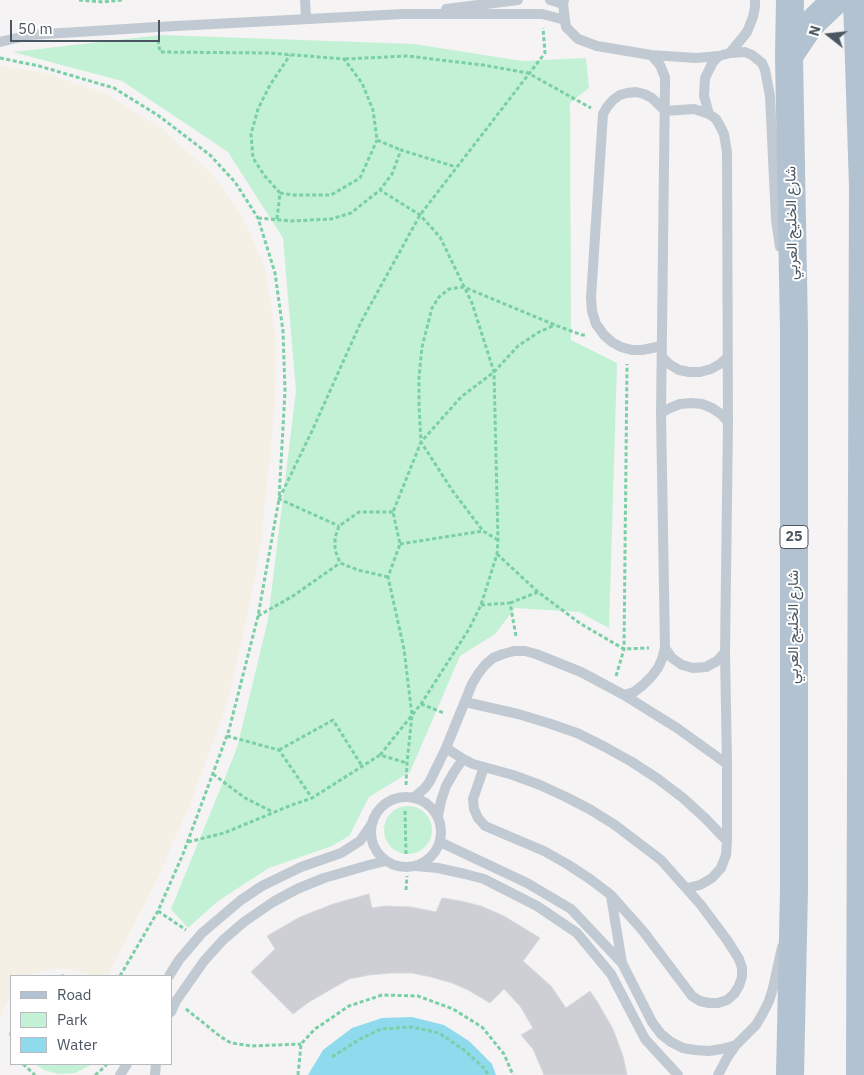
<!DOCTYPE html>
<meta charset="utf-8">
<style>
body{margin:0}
#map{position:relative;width:864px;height:1075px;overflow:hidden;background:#f5f3f3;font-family:"IBM Plex Sans",sans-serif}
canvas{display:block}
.legend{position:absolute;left:10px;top:975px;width:162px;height:90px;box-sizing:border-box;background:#fff;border:1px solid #b7bbc0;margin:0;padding:6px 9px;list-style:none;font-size:15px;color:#4a5661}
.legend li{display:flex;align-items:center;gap:10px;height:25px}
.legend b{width:25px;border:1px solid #b7bbc0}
.north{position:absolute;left:804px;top:10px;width:50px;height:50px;-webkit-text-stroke:4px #fff;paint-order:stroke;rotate:286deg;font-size:14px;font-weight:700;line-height:20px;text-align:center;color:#4a5661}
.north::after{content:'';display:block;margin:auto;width:18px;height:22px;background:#4a5661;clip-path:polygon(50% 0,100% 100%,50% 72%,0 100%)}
.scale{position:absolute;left:10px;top:20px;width:150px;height:22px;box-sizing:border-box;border:2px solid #4a5661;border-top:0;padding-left:6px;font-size:15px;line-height:18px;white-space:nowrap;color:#4a5661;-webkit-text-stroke:4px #fff;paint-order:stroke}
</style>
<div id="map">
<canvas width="864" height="1075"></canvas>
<ul class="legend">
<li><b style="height:6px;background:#b3c2d1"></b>Road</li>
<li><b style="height:14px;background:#c3f1d5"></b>Park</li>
<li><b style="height:14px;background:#90daee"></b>Water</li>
</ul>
<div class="north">N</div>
<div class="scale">50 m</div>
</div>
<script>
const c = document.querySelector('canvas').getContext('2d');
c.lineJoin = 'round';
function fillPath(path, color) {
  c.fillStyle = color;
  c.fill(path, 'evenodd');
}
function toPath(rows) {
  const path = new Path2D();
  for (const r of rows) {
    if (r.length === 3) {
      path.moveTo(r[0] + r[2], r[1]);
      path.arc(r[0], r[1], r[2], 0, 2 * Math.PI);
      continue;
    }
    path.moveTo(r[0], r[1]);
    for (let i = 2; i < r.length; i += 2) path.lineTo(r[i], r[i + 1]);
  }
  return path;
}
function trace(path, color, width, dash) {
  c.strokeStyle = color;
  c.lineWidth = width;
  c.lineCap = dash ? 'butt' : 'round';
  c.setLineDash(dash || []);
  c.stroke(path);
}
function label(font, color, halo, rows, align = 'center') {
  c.font = font + ' "IBM Plex Sans",Vazirmatn,sans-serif';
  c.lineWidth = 4;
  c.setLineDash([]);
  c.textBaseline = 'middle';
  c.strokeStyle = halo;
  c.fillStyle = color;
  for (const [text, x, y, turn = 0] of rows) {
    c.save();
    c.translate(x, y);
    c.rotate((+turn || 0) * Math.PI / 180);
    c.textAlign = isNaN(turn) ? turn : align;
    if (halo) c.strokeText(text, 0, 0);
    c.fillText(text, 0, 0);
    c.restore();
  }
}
fillPath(toPath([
 [161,35,414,44,522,61,586,58,589,88,570,103,571,340,617,363,609,628,579,612,515,608,495,634,460,656,410,772,369,797,349,836,332,846,269,868,218,901,188,928,171,909,237,748,268,620,296,391,283,238,228,152,122,81,13,52],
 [408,830,24],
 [35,1064,92,1064,89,1066,75,1073,59,1074,44,1070]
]), '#c3f1d5');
fillPath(toPath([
 [0,65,49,74,107,94,162,129,212,174,243,217,265,268,276,337,275,405,261,544,247,618,227,704,191,802,156,881,107,976,90,976,84,972,62,968,35,973,31,976,11,976,11,996,4,1007,0,1020]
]), '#f5f0e5');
fillPath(toPath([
 [412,1017,444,1025,469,1041,492,1064,496,1075,308,1075,323,1050,352,1028,382,1018]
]), '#90daee');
const building = toPath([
 [369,894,372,908,385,906,411,907,436,912,442,898,461,901,481,906,504,916,540,938,523,961,551,986,566,1008,590,991,598,1003,613,1029,623,1056,627,1075,544,1075,533,1049,521,1035,533,1028,520,1006,504,989,490,1003,468,990,452,983,431,977,412,973,391,973,369,975,349,979,309,1002,293,1014,251,972,275,949,267,936,300,917,333,904,369,894]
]);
fillPath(building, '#cdcfd5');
trace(building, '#d7d9de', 1);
trace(toPath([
 [79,0,103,2,122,0],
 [158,40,160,52,269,53,344,59,362,83,373,110,377,140,401,150],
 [0,58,39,66,114,88,159,116,210,155,235,182,258,218,275,273,283,331,285,391,279,499,339,526],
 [345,59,407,56,483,65,528,73,591,108],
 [280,193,264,175,253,158,251,134,258,109,270,85,290,55],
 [258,218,291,221,331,219,351,213,380,190,392,174,401,150,456,167],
 [277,219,280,193,293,195,331,195,360,178,377,140],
 [498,540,483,531,452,490,421,442,461,397,494,372,518,346,539,332,555,325],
 [400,544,483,531],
 [497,554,538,592,581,624,624,649,649,648],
 [388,577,358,570,340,563,335,550,335,538,339,526,359,512,393,512],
 [510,603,538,592],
 [481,605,510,603,516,636],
 [258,616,293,596,340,563],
 [616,676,624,649,627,364],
 [421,704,444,713],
 [227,736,279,750,312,798,380,755,407,763],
 [279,750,333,720,362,766],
 [380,755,421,704,469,629,481,605,497,554,498,540,494,372,472,303,440,237,420,215,380,190],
 [213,774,245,798,273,812],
 [406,785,407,763,412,715,404,649,388,577,400,544,393,512,421,442,419,405,419,377,422,347,432,308,439,297,449,289,464,287,555,325,582,335,586,335],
 [405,811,406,854],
 [188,842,224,833,289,806,312,798],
 [406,890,407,876],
 [158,911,186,930],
 [61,976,64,976],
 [120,976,158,911,183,854,229,730,258,616,279,499,312,431,361,322,420,215,545,53,543,28],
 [186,1009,221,1037,231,1043,252,1046,301,1044],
 [11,1032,11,1036],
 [332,1057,360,1039,381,1029,412,1027,439,1033,464,1050,485,1069,488,1075],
 [23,1064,35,1075],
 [95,1075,99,1072,107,1064],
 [298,1075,301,1044,315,1029,349,1006,382,995,418,996,453,1009,482,1027,504,1054,513,1075]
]), '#7ad0a6', 3, [4, 2.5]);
trace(toPath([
 [305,0,306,19],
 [550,0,563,4],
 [564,0,563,4,565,20,566,27,578,39,597,46,651,55,696,58,719,56,730,53,747,32,753,17,755,7,755,0],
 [446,9,518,0],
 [0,42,30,35,157,27,403,14,542,14,565,20],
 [730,53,745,52,752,55,762,63,765,70,770,96,776,220,780,247],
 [665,111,694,109,709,114,716,119,720,126,724,134,727,152,728,422,725,652,727,764,727,841,726,855,721,868,712,878,700,885,687,888],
 [709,114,704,96,705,78,713,62,719,56],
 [662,346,642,350,632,350,621,347,612,342,604,335,596,324,592,311,591,298,603,114,607,107,613,100,620,95,627,93,636,92,644,94,652,98,665,111],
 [662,357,669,364,679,370,689,372,700,372,711,369,720,364,728,357],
 [661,413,670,408,680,404,691,403,702,404,712,408,721,414,728,422],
 [665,648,672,658,682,665,693,668,706,667,717,661,725,652],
 [624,695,634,692,643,685,651,677,658,668,662,659,665,648,661,413,665,84,665,77,660,65,651,55],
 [465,702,518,714,548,723,577,733,605,747,632,762,658,779,683,798,706,819,727,841],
 [446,748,463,759,473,764,513,775,540,785,566,797,591,810,615,825,661,860,701,905,727,940,739,959,742,968,742,977,739,986,734,994,727,1000,718,1003,709,1003,700,1001,692,996,643,931,611,895,590,879,567,864,544,851,485,826,478,818,474,809,473,799,484,767],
 [406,832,35],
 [413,798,425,788,430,781,446,748,472,684,478,674,485,665,493,658,503,654,514,651,525,651,536,654,581,672,624,695,677,728,727,764],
 [438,816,441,801,446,786,454,772,463,759],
 [440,842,527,883,571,909,622,963,652,1022,661,1034,671,1042,683,1048,695,1050,709,1051,722,1049,736,1045],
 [416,866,438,868,465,874,484,879,537,906,577,933,611,974,645,1039,678,1075],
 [611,896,622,963],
 [169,976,179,960,202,933,241,900,262,886,301,867,341,853,360,841,373,822],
 [171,1012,176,1001,204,961,223,940,244,922,273,902,297,889,324,878,369,865,386,861],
 [120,1075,127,1064],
 [155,1075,156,1064],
 [718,1075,727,1058,736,1045,756,1025,763,1013,769,1001,773,988,782,947]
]), '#c1cad2', 10);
trace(toPath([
 [790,0,789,56,794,331,794,890,790,1075],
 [857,0,863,187,860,1075],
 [789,56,810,25,836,0]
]), '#b3c2d1', 28);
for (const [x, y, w] of [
 [794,537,28]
]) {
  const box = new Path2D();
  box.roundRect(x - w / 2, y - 11.5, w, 23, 4);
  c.fillStyle = '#fff';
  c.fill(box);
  trace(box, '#4a5661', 1);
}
label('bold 14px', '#4a5661', null, [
 ["25",794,537]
]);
label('15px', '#4a5661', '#fff', [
 ["شارع الخليج العربي",792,223,-91],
 ["شارع الخليج العربي",794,627,-90]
]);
</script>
